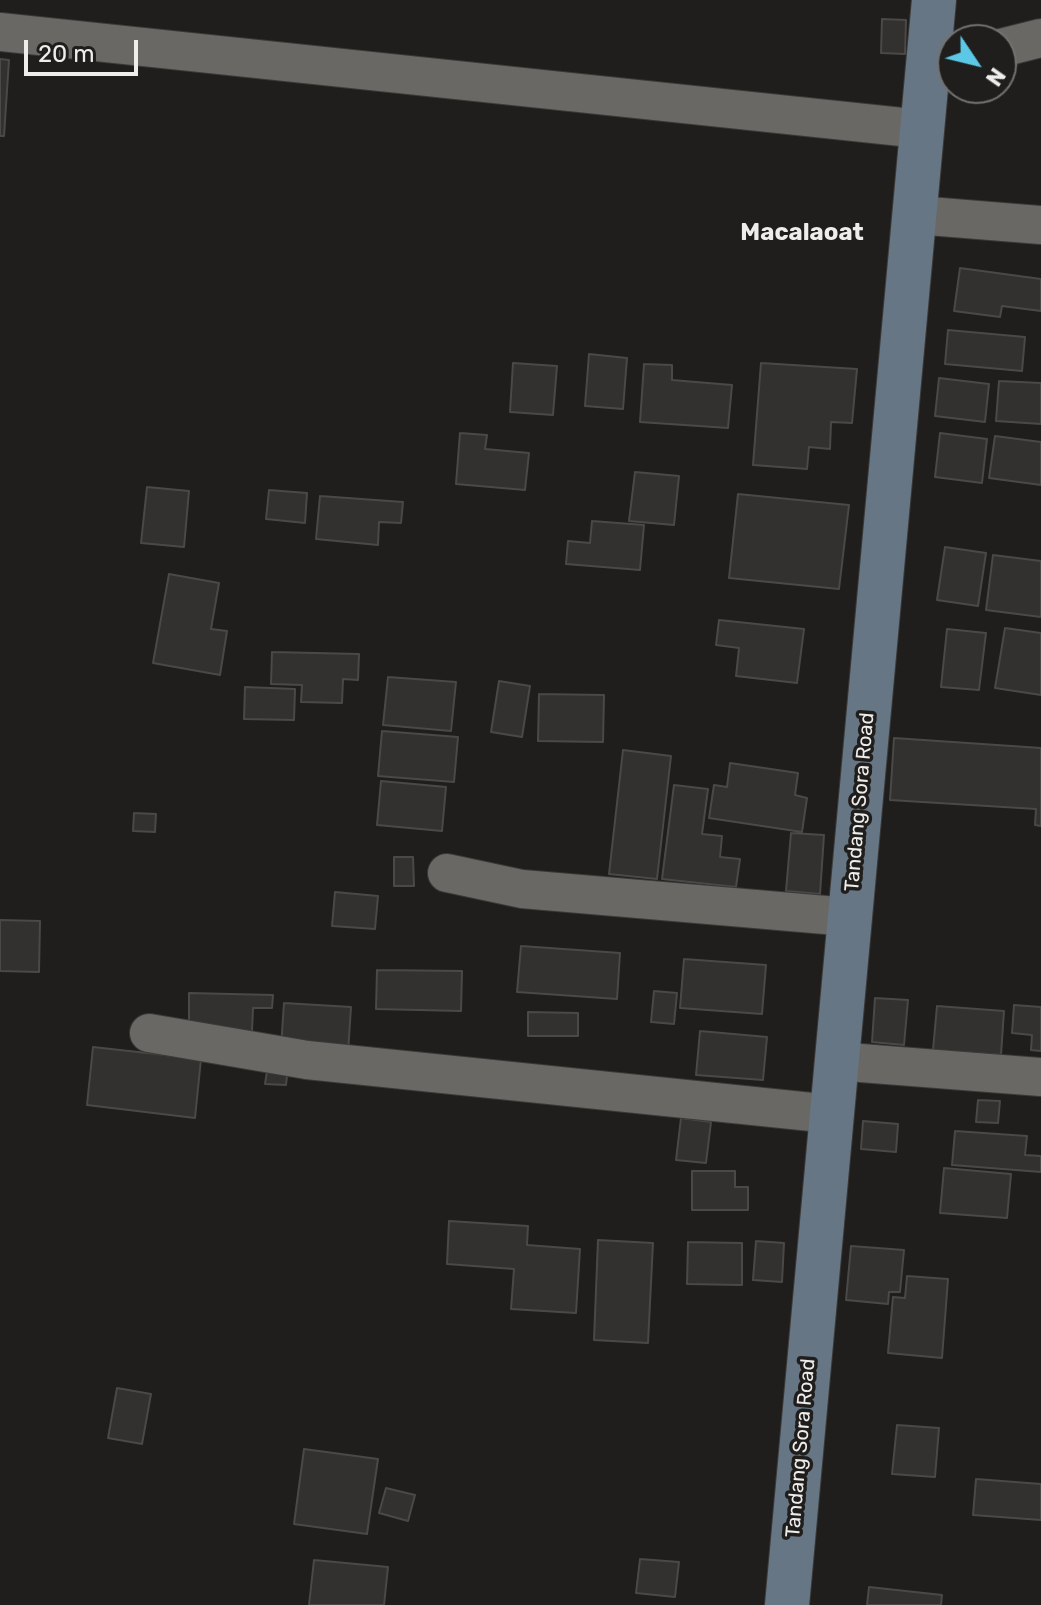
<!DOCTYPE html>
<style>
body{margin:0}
#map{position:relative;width:1041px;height:1605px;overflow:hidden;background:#1f1e1c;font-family:Rubik,sans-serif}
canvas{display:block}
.north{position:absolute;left:937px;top:24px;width:80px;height:80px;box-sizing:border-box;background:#1f1e1c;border:2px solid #72716f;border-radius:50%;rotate:125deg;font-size:22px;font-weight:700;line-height:32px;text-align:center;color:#eeedec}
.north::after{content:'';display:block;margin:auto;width:28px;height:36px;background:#5bc8e6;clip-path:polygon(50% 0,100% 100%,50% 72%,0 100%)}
.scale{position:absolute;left:24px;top:40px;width:114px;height:36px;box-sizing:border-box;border:4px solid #eeedec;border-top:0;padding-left:10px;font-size:24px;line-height:28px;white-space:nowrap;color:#eeedec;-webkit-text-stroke:6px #1f1e1c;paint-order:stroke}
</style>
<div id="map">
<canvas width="1041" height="1605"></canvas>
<div class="north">N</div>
<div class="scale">20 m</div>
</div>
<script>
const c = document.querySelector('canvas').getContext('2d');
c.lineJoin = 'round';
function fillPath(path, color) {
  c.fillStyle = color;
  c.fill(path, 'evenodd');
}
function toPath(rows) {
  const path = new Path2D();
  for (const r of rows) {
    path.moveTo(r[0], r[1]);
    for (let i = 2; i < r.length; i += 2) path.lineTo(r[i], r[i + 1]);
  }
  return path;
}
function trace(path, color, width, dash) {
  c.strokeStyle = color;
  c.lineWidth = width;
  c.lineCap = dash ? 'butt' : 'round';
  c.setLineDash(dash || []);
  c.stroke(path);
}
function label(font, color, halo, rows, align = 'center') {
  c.font = font + ' Rubik,sans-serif';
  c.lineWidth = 7;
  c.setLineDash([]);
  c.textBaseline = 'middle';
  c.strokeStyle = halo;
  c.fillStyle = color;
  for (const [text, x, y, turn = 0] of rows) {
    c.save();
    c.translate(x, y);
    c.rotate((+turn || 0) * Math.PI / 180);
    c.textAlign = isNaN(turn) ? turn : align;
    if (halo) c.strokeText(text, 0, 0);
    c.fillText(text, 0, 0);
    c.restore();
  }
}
const building = toPath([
 [882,19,906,20,905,54,881,53,882,19],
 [0,59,9,60,4,136,0,136,0,59],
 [960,268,1041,279,1041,311,1002,306,1000,317,954,311,960,268],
 [948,330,1025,337,1022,371,945,364,948,330],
 [589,354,627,358,623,409,585,406,589,354],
 [513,363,557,366,553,415,510,412,513,363],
 [761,363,857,369,852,423,831,422,830,449,809,447,807,469,753,465,761,363],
 [644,364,672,365,672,380,732,385,728,428,640,422,644,364],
 [939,378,989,384,985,422,935,416,939,378],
 [999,381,1041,383,1041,424,996,421,999,381],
 [460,433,487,435,485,449,529,453,525,490,456,484,460,433],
 [940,433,987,439,982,483,935,477,940,433],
 [995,436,1041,442,1041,485,989,478,995,436],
 [635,472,679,476,674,525,629,521,635,472],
 [147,487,189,491,184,547,141,543,147,487],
 [269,490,307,493,305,523,266,519,269,490],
 [738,494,849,505,839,589,729,578,738,494],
 [320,496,403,502,401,523,379,522,378,545,316,539,320,496],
 [592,521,644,525,640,570,566,564,568,541,590,543,592,521],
 [945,547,986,553,978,606,937,600,945,547],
 [993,555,1041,561,1041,617,986,610,993,555],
 [169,574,219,583,211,629,227,631,220,675,153,663,169,574],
 [719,620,804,629,797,683,736,676,739,648,716,645,719,620],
 [1005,628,1041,633,1041,695,995,688,1005,628],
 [947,629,986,633,979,690,941,687,947,629],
 [272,652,359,654,358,680,343,679,342,703,301,702,302,685,271,684,272,652],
 [388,677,456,682,451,731,383,725,388,677],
 [499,681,530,686,522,737,491,732,499,681],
 [245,687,295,689,294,720,244,719,245,687],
 [539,694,604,695,603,742,538,741,539,694],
 [382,731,458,737,454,782,378,776,382,731],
 [894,738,1041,748,1041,826,1035,825,1036,809,890,800,894,738],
 [623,750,671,756,657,879,609,874,623,750],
 [730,763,798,773,795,795,807,798,802,832,709,818,714,785,727,787,730,763],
 [381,781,446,787,442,831,377,825,381,781],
 [674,785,708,789,702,834,722,836,720,857,740,859,736,887,662,879,674,785],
 [134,813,156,814,155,832,133,831,134,813],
 [791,833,824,835,820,894,786,891,791,833],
 [394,857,413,857,414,886,394,886,394,857],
 [335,892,378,896,375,929,332,926,335,892],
 [0,920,40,921,39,972,0,971,0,920],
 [521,946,620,953,617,999,517,992,521,946],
 [684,959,766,965,762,1014,680,1008,684,959],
 [377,970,462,971,461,1011,376,1009,377,970],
 [654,991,677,993,674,1024,651,1022,654,991],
 [189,993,273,995,272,1008,253,1008,252,1031,189,1030,189,993],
 [875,998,908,1000,904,1045,872,1042,875,998],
 [284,1003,351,1007,348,1053,281,1048,284,1003],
 [1014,1005,1041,1007,1041,1051,1031,1050,1032,1035,1012,1033,1014,1005],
 [937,1006,1004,1011,1001,1055,933,1050,937,1006],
 [528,1012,578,1013,578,1036,528,1036,528,1012],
 [700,1031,767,1037,763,1080,696,1075,700,1031],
 [93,1047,201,1059,195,1118,87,1105,93,1047],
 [268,1065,288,1067,286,1085,265,1084,268,1065],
 [978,1100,1000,1101,998,1123,976,1122,978,1100],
 [681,1118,711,1122,706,1163,676,1160,681,1118],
 [863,1121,898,1124,896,1152,861,1149,863,1121],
 [955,1131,1027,1136,1025,1155,1041,1156,1041,1172,952,1165,955,1131],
 [944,1168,1011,1174,1007,1218,940,1213,944,1168],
 [692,1171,735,1171,735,1187,748,1187,748,1210,692,1210,692,1171],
 [449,1221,528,1226,527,1245,580,1249,576,1313,511,1309,514,1269,447,1264,449,1221],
 [598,1240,653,1243,648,1343,594,1340,598,1240],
 [756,1241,784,1243,782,1282,753,1280,756,1241],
 [688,1242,742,1243,742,1285,687,1284,688,1242],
 [851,1246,904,1250,900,1292,889,1292,888,1304,846,1300,851,1246],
 [907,1276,948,1279,942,1358,888,1353,893,1297,905,1298,907,1276],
 [117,1388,151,1394,142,1444,108,1438,117,1388],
 [897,1425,939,1428,935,1477,892,1474,897,1425],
 [304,1449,378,1459,367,1534,294,1524,304,1449],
 [976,1479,1041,1484,1041,1520,973,1515,976,1479],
 [386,1488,415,1495,408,1521,379,1513,386,1488],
 [640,1559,679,1562,675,1597,636,1593,640,1559],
 [314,1560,388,1567,384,1605,309,1605,314,1560],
 [869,1587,942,1595,941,1605,867,1605,869,1587]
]);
fillPath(building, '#32312f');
trace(building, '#4a4947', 2);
const street = toPath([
 [0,32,921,129],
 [1001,48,1041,38],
 [916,215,1041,225],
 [447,873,522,889,849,917],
 [149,1033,307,1060,831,1114],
 [835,1061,1041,1077]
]);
const secondary = toPath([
 [787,1605,934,0]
]);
trace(street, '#3b3a39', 40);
trace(secondary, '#3b3a39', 46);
trace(street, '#696865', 38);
trace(secondary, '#677684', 44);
label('20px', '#eeedec', '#1f1e1c', [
 ["Tandang Sora Road",860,802,-85],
 ["Tandang Sora Road",801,1448,-85]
]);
label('bold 24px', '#eeedec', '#1f1e1c', [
 ["Macalaoat",802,233]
]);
</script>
